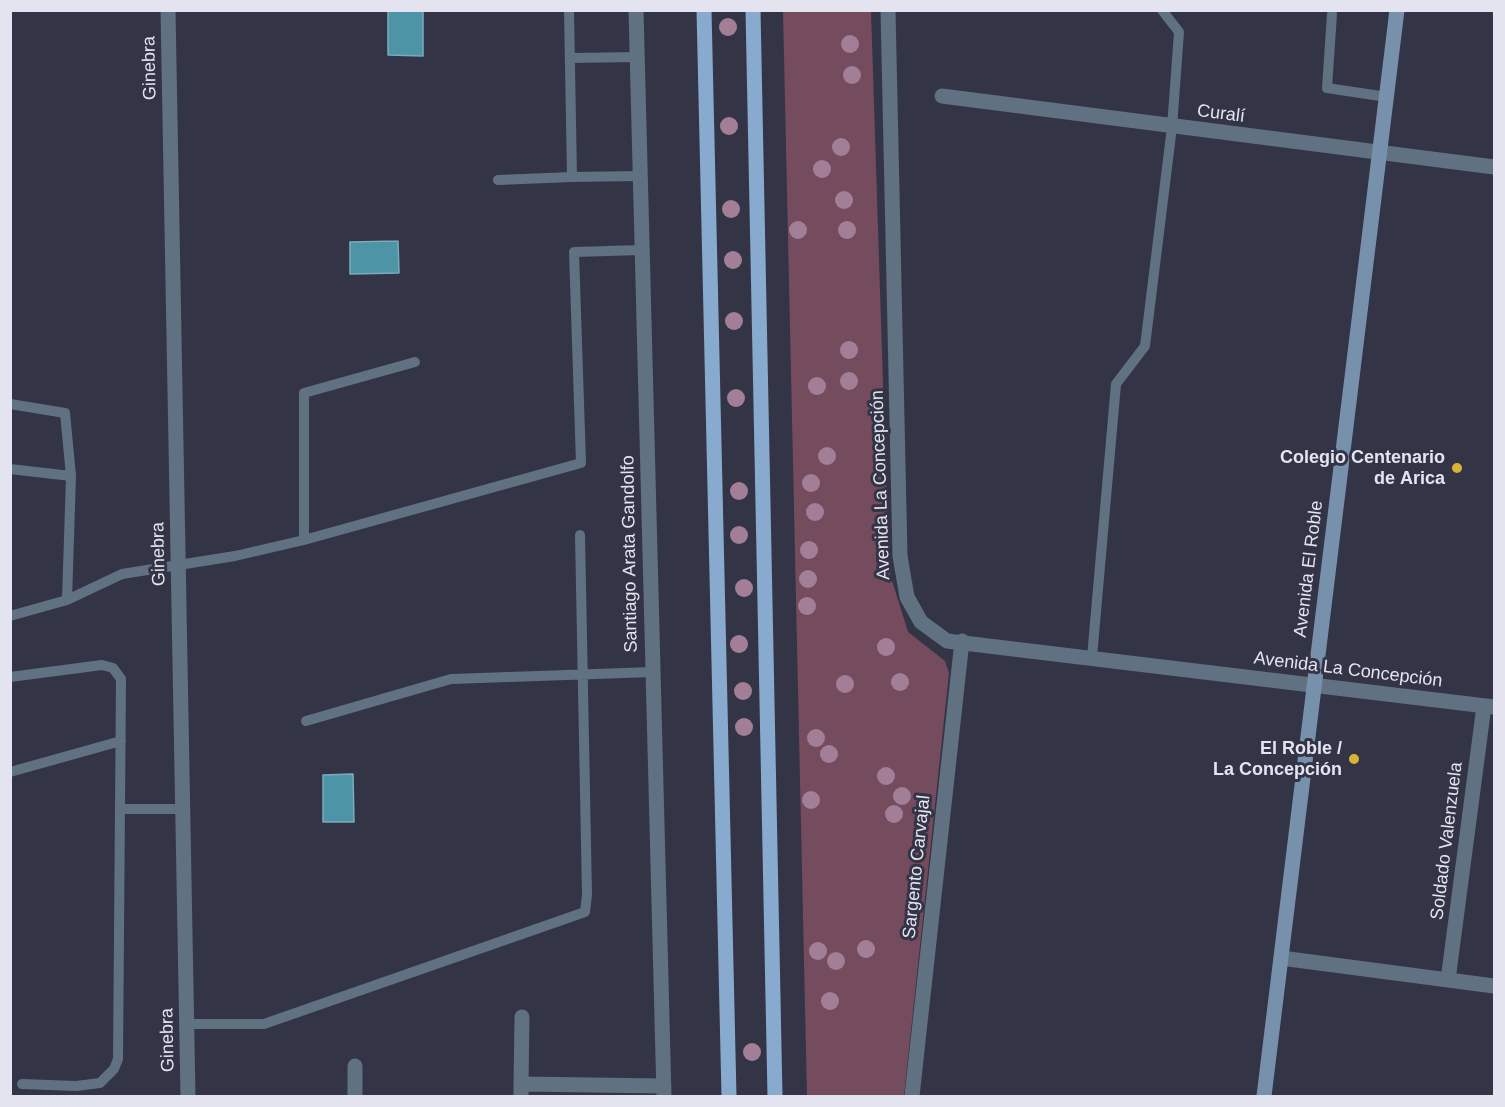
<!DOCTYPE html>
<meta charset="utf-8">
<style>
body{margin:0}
#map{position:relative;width:1505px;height:1107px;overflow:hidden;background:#343447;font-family:Helvetica,sans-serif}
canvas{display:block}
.frame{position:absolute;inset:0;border:12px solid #e4e4f1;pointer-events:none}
</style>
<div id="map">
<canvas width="1505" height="1107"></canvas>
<div class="frame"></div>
</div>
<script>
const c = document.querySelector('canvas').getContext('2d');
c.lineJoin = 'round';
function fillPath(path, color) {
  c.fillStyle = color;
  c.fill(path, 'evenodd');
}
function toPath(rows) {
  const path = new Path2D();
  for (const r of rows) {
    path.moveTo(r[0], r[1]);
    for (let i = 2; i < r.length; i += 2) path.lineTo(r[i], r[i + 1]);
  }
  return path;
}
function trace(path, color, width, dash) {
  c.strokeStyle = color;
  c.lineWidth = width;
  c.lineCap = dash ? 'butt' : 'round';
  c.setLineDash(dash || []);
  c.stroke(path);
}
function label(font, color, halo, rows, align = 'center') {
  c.font = font + ' Helvetica,sans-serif';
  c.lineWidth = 6;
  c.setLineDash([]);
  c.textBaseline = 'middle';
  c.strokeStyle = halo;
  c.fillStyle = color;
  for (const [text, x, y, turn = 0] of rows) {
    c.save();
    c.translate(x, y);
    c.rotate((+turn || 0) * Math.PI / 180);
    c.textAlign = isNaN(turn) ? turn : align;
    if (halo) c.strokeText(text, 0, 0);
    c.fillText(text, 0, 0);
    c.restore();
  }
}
fillPath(toPath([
 [783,11,871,11,889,571,908,632,945,661,949,673,904,1096,807,1096]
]), '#754c5e');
const water = toPath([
 [388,11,423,11,423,56,388,55,388,11],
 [398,241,399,273,350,274,350,242,398,241],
 [353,774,354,822,323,822,323,775,353,774]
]);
fillPath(water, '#4d94a6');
trace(water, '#7aacbc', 1.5);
trace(toPath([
 [1332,14,1327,88,1387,97],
 [570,58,637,57],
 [572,177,640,176],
 [498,180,572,177,569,10],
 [10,404,65,413,71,476,67,600,122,574,235,556,304,540,581,463,574,252,642,250],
 [10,469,71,476],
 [304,540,304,393,415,362],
 [10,616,67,600],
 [1092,657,1116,384,1145,346,1172,127,1179,32,1162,10],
 [10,677,102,665,113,668,121,679,118,1059,114,1069,100,1083,76,1086,22,1084],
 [306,721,451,679,653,672],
 [10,772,121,741],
 [122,809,183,809],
 [187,1024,264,1024,585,912,587,895,580,535]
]), '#607182', 10);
trace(toPath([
 [168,10,188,1096],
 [636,10,664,1096],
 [888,10,900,556,907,597,921,622,947,641,1494,707],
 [942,96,1494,167],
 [1281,958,1494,986],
 [1448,980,1484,706],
 [521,1084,522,1017],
 [355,1096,355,1066],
 [521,1096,521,1084,664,1086],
 [912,1096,962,641]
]), '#607182', 15);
trace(toPath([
 [1264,1096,1397,10]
]), '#7791ad', 15);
trace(toPath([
 [704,10,729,1096],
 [753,10,775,1096]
]), '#88aace', 15);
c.fillStyle = '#a37e97';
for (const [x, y] of [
 [728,27],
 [850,44],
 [852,75],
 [729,126],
 [841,147],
 [822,169],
 [844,200],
 [731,209],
 [798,230],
 [847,230],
 [733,260],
 [734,321],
 [849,350],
 [849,381],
 [817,386],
 [736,398],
 [827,456],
 [811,483],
 [739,491],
 [815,512],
 [739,535],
 [809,550],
 [808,579],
 [744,588],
 [807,606],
 [739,644],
 [886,647],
 [900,682],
 [845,684],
 [743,691],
 [744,727],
 [816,738],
 [829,754],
 [886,776],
 [902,796],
 [811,800],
 [894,814],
 [866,949],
 [818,951],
 [836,961],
 [830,1001],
 [752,1052]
]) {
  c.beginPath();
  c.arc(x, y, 9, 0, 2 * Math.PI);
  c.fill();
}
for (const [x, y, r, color] of [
 [1457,468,6,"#d8b434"],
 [1354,759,6,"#d8b434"]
]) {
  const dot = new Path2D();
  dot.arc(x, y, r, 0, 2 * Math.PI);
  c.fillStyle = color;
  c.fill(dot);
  trace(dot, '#343447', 2);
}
label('18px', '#e4e4f1', '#343447', [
 ["Ginebra",150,68,-91],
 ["Curalí",1221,114,7],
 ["Avenida La Concepción",881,485,-92],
 ["Ginebra",159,554,-91],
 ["Santiago Arata Gandolfo",630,554,-91],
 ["Avenida El Roble",1309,569,-83],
 ["Avenida La Concepción",1348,670,7],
 ["Soldado Valenzuela",1447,841,-83],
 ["Sargento Carvajal",917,867,-84],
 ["Ginebra",168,1040,-91]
]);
label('bold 18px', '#e4e4f1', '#343447', [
 ["Colegio Centenario",1445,458],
 ["de Arica",1445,479],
 ["El Roble /",1342,749],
 ["La Concepción",1342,770]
], 'right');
</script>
